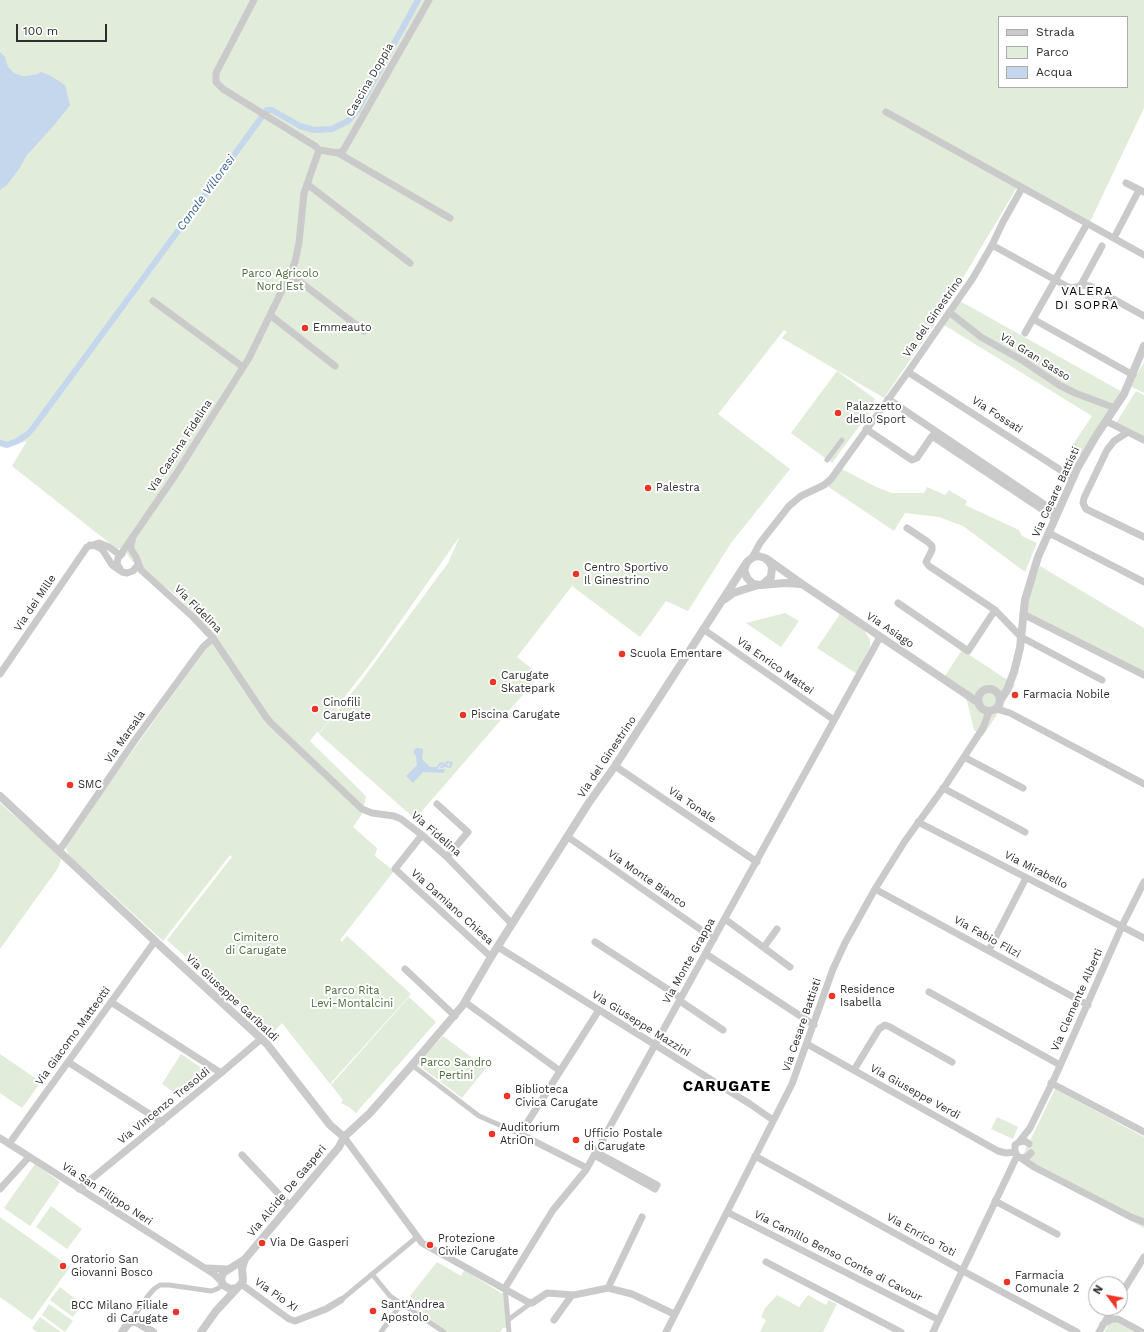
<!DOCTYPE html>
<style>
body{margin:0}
#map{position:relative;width:1144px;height:1332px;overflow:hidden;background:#fff;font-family:"Work Sans",sans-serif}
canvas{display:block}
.legend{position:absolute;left:998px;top:16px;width:130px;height:72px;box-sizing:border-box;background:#fff;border:1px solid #ababab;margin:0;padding:5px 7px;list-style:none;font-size:12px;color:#2d2d2d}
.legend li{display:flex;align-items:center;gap:8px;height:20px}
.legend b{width:20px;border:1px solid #ababab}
.north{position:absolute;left:1088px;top:1276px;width:40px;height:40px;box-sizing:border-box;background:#fff;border:1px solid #ababab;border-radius:50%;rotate:302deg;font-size:11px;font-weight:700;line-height:16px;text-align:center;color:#2d2d2d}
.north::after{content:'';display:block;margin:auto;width:14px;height:18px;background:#ee3525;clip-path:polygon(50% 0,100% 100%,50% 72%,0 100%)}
.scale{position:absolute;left:16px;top:24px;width:91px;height:18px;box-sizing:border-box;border:2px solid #2d2d2d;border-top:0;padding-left:5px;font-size:12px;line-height:14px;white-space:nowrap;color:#2d2d2d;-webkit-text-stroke:3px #fff;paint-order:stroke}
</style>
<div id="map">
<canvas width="1144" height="1332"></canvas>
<ul class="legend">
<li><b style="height:5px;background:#cacaca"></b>Strada</li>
<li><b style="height:11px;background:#e1ecda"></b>Parco</li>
<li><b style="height:11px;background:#c5d7ed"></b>Acqua</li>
</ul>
<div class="north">N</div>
<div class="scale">100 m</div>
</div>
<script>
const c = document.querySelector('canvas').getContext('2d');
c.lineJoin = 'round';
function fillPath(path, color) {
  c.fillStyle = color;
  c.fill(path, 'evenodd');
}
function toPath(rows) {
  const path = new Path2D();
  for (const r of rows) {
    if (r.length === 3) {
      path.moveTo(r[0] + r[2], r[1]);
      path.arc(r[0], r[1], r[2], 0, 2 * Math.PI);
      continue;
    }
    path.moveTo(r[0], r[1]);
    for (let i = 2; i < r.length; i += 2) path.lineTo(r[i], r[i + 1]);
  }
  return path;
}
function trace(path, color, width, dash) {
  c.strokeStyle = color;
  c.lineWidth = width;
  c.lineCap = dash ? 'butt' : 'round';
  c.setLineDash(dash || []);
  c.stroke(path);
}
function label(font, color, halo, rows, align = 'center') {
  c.font = font + ' "Work Sans",sans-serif';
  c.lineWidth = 4;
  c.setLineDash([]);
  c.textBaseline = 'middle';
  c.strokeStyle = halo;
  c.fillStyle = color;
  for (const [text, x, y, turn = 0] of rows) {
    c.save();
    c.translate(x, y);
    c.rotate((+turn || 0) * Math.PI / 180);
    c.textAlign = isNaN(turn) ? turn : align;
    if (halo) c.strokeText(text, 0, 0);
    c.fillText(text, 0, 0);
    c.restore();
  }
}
fillPath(toPath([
 [0,0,1144,0,1144,108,1088,226,1016,189,939,318,884,398,782,338,787,332,784,330,718,414,790,469,731,543,688,611,666,601,640,637,572,586,517,657,540,675,415,819,319,734,362,680,448,563,460,536,374,659,336,708,338,710,319,733,317,732,310,741,366,796,362,814,353,827,377,848,375,856,394,871,340,940,342,942,347,936,411,994,330,1084,282,1023,271,1035,167,940,232,857,230,855,163,941,69,855,66,849,67,842,215,636,177,596,132,561,125,551,120,548,117,549,12,466,27,441,12,446,0,446],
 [999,17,1127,17,1127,87,999,87],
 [960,301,1124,393,1084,457,1070,449,1092,416,944,325],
 [1144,362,1144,393,1130,386],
 [837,371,875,399,867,411,869,413,832,463,791,433],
 [1136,391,1144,395,1144,437,1116,423],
 [840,468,876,487,892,493,924,493,927,487,945,495,949,490,967,501,965,505,1019,530,1022,536,1037,543,1025,572,963,526,939,517,905,513,894,531,827,486],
 [1040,566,1144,628,1144,675,1026,612,1030,595],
 [785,613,799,621,781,647,746,623],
 [840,614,864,630,870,640,870,647,857,674,817,648],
 [962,650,1015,685,1003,705,1010,713,1000,710,983,736,974,730,967,701,963,692,943,679],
 [0,803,59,855,61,859,58,868,0,949],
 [409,997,436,1022,356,1113,349,1107,341,1103,343,1100,331,1085],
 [443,1036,486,1068,462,1098,417,1064],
 [0,1054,41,1082,22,1108,0,1093],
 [181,1054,209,1073,183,1098,162,1084],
 [1055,1089,1144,1137,1144,1228,1020,1161],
 [997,1117,1018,1127,1013,1139,991,1129],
 [35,1164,60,1182,30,1226,4,1208],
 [51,1206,82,1229,67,1249,36,1227],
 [0,1217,70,1267,32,1320,0,1297],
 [437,1262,461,1276,464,1270,503,1294,507,1328,503,1328,500,1332,447,1332,415,1309,419,1304,410,1296],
 [60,1287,82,1304,73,1317,50,1300],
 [777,1295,799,1307,808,1295,826,1305,829,1300,837,1304,823,1332,760,1332,766,1320,761,1317,765,1308],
 [49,1304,73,1321,65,1332,42,1315],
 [40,1317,61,1332,37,1332,32,1328],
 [1114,1321,1134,1332,1104,1332,1110,1322]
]), '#e1ecda');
fillPath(toPath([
 [0,52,5,57,8,67,14,73,22,76,27,76,38,74,41,72,51,76,65,85,70,105,55,124,27,155,19,169,7,185,0,190],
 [416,748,419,748,423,749,422,759,430,767,433,767,433,769,445,769,444,773,423,772,413,783,406,776,417,765,416,756,414,754,414,750]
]), '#c5d7ed');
trace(toPath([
 [432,768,437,768,440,764,442,763,443,764,449,767,450,767,452,763,448,762,447,762,445,766,441,767]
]), '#c5d7ed', 2);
trace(toPath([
 [0,443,7,445,17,441,28,434,36,424,267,110,272,110,300,126,314,130,332,129,348,121,357,111,418,0]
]), '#c5d7ed', 6);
trace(toPath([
 [827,460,842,440],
 [412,1065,479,1116,520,1134],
 [372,1274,390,1296,444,1332],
 [505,1288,509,1332],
 [341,1300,417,1237],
 [508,1320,531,1303],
 [130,1322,148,1296,154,1289,160,1285,169,1285,211,1291,217,1289,223,1285],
 [381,1332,401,1304]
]), '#cacaca', 5);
trace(toPath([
 [254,0,216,73,216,82,223,89,315,146,319,150],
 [886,112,1144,255],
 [319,150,338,153,343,151,429,0],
 [338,153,450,218],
 [1126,183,1144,192],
 [307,184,410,263],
 [1114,238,1139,190],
 [992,245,1068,287,1072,288,1084,285,1090,286,1144,316],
 [290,274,364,331],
 [1081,285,1102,246],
 [153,301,243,367],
 [949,312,981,337,1025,362,1059,385,1075,393,1115,408],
 [270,315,335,366],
 [1033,319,1133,375],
 [1025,333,1087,224],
 [908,372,1073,478],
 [888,399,1057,513],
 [1106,421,1144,440],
 [866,429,912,460,917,458,932,436,1055,518],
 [1128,432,1114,441,1107,450,1084,498,1083,503,1086,509,1144,537],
 [907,528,928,542,932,546,932,550,926,562,929,566,995,610,1021,637,1102,680],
 [1049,533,1144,582],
 [133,537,131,545,131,549,136,557,141,570,193,617,213,638,266,717,271,723,362,809,372,813,394,816,401,819,422,835,447,857,512,924],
 [90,545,96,546,102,549,112,565,119,570],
 [121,554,176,474,249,358,290,274,295,262,299,243,304,193,319,150],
 [122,554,118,558,117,564,122,572,127,573,133,571,137,566,138,563],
 [752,558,760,543,789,506,801,496,824,485,831,479,908,372,973,278,992,245,1003,222,1022,188],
 [898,603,968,651,995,610],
 [1023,614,1144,675],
 [703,629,834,720],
 [0,674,87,547,99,543,109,547,120,555],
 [996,709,1010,713,1144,784],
 [964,757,1023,788],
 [615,766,757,862],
 [943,788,1025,832],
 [437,804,468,832,447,857],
 [918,822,1144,938],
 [422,835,395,869,491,957],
 [568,837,714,939],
 [59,851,135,740,203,647,213,638],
 [875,889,1088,1005],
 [725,919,790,967],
 [595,942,681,998],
 [498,947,750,1104,773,1120],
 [764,947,777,929],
 [989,950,1026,878],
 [706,954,814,1025],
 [405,969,455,1016],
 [929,992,1060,1065],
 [680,1001,723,1030],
 [111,1002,221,1073],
 [465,1002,560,1071],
 [807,1044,998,1151,1006,1153,1015,1152],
 [68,1062,162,1122],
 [854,1070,879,1029,885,1025,890,1027,952,1062],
 [1051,1083,1144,1132],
 [344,1137,422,1243,528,1302,532,1303,547,1293,574,1295,608,1288,632,1294,674,1314],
 [0,1138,214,1274,222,1282],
 [1019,1142,1030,1128,1055,1077,1122,926,1144,882],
 [9,1144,155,941],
 [1029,1144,1025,1141,1019,1142,1015,1145,1015,1151,1017,1156,1021,1158,1027,1157,1031,1153],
 [242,1155,290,1206],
 [594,1155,655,1189,657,1185,596,1152],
 [755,1156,963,1271,1077,1332],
 [1021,1158,1034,1167,1131,1217,1144,1222],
 [587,1168,520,1134,599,1010],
 [0,1189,29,1157],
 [79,1189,221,1073,261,1039],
 [995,1201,1057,1234],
 [727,1212,939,1320],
 [766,1262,901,1332],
 [207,1268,227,1269],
 [241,1284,289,1319,295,1321,326,1309,341,1300],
 [505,1288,553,1210,586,1170,880,637],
 [608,1288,642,1217],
 [1120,1296,1144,1257],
 [554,1320,572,1295],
 [1103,1324,1112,1319,1118,1319,1142,1332],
 [666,1332,792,1084,833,969,845,943,875,889,905,841,947,783,983,728,989,712],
 [933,1332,1017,1156],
 [1099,1332,1113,1308]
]), '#cacaca', 7);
trace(toPath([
 [767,559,802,584,979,703],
 [763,584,771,577,772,567,770,563,765,558,758,556,753,557,747,562,744,570,747,578,753,584,761,585,785,583,801,584],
 [725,599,733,593,758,585],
 [989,700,11],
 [1000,700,1007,690,1014,672,1020,648,1025,600,1038,557,1078,467,1096,436,1124,394,1144,346],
 [0,796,155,941,267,1044,330,1125,344,1137],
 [237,1288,230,1289,223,1285,221,1280,223,1273,245,1259,339,1147,344,1137,370,1113,412,1065,463,1005,491,957,588,804,615,766,747,562],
 [122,1332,128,1324,133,1321,138,1323,153,1332],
 [201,1332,216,1311,241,1284,243,1281,242,1268,245,1259]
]), '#cacaca', 8);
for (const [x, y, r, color] of [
 [305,328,4,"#ee3525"],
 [838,413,4,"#ee3525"],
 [648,488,4,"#ee3525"],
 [576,574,4,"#ee3525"],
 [622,654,4,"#ee3525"],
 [493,682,4,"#ee3525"],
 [1015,695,4,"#ee3525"],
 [315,709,4,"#ee3525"],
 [463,715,4,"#ee3525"],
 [70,785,4,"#ee3525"],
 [832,996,4,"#ee3525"],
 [507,1096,4,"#ee3525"],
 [492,1134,4,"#ee3525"],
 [576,1140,4,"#ee3525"],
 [262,1243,4,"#ee3525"],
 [430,1245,4,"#ee3525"],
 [63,1266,4,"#ee3525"],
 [1007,1282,4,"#ee3525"],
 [373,1311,4,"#ee3525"],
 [176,1312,4,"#ee3525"]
]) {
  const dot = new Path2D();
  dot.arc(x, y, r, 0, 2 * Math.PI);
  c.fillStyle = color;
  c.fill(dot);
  trace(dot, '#fff', 1.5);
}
label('11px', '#2d2d2d', '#fff', [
 ["Cascina Doppia",370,80,-60],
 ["Via del Ginestrino",933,317,-55],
 ["Via Gran Sasso",1035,357,32],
 ["Via Fossati",997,415,33],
 ["Via Cascina Fidelina",180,446,-57],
 ["Via Cesare Battisti",1056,492,-65],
 ["Via dei Mille",35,603,-56],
 ["Via Fidelina",198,609,45],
 ["Via Asiago",890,630,34],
 ["Via Enrico Mattei",775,666,35],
 ["Via Marsala",125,737,-55],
 ["Via del Ginestrino",607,757,-56],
 ["Via Tonale",692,805,34],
 ["Via Fidelina",436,834,41],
 ["Via Mirabello",1036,870,27],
 ["Via Monte Bianco",647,879,35],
 ["Via Damiano Chiesa",452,907,42],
 ["Via Fabio Filzi",987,937,29],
 ["Via Monte Grappa",689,961,-61],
 ["Via Giuseppe Garibaldi",232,998,43],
 ["Via Clemente Alberti",1077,1000,-66],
 ["Via Giuseppe Mazzini",641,1024,32],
 ["Via Cesare Battisti",802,1025,-71],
 ["Via Giacomo Matteotti",73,1036,-54],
 ["Via Giuseppe Verdi",915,1092,29],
 ["Via Vincenzo Tresoldi",164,1106,-39],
 ["Via Alcide De Gasperi",287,1191,-50],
 ["Via San Filippo Neri",107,1194,33],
 ["Via Enrico Toti",921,1235,29],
 ["Via Camillo Benso Conte di Cavour",838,1256,27],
 ["Via Pio XI",276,1295,35]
]);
label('11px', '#496b38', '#fff', [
 ["Parco Agricolo",280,274],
 ["Nord Est",280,287],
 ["Cimitero",256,938],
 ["di Carugate",256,951],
 ["Parco Rita",352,991],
 ["Levi-Montalcini",352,1004],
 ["Parco Sandro",456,1063],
 ["Pertini",456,1076]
]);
label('11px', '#2d2d2d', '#fff', [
 ["Emmeauto",313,328],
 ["Palazzetto",846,407],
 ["dello Sport",846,420],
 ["Palestra",656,488],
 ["Centro Sportivo",584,568],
 ["Il Ginestrino",584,581],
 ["Scuola Ementare",630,654],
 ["Carugate",501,676],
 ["Skatepark",501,689],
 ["Farmacia Nobile",1023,695],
 ["Cinofili",323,703],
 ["Carugate",323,716],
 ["Piscina Carugate",471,715],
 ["SMC",78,785],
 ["Residence",840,990],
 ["Isabella",840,1003],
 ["Biblioteca",515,1090],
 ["Civica Carugate",515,1103],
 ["Auditorium",500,1128],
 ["AtriOn",500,1141],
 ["Ufficio Postale",584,1134],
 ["di Carugate",584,1147],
 ["Protezione",438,1239],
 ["Civile Carugate",438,1252],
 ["Via De Gasperi",270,1243],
 ["Oratorio San",71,1260],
 ["Giovanni Bosco",71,1273],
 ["Farmacia",1015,1276],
 ["Comunale 2",1015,1289],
 ["Sant'Andrea",381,1305],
 ["Apostolo",381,1318],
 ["BCC Milano Filiale",168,1306,"right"],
 ["di Carugate",168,1319,"right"]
], 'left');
label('italic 12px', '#376293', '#fff', [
 ["Canale Villoresi",206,193,-54]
]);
c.letterSpacing = '1px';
label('12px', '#000', '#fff', [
 ["VALERA",1087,291],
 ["DI SOPRA",1087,305]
]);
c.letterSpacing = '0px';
c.letterSpacing = '1px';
label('bold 15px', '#000', '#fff', [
 ["CARUGATE",727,1087]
]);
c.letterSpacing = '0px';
</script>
